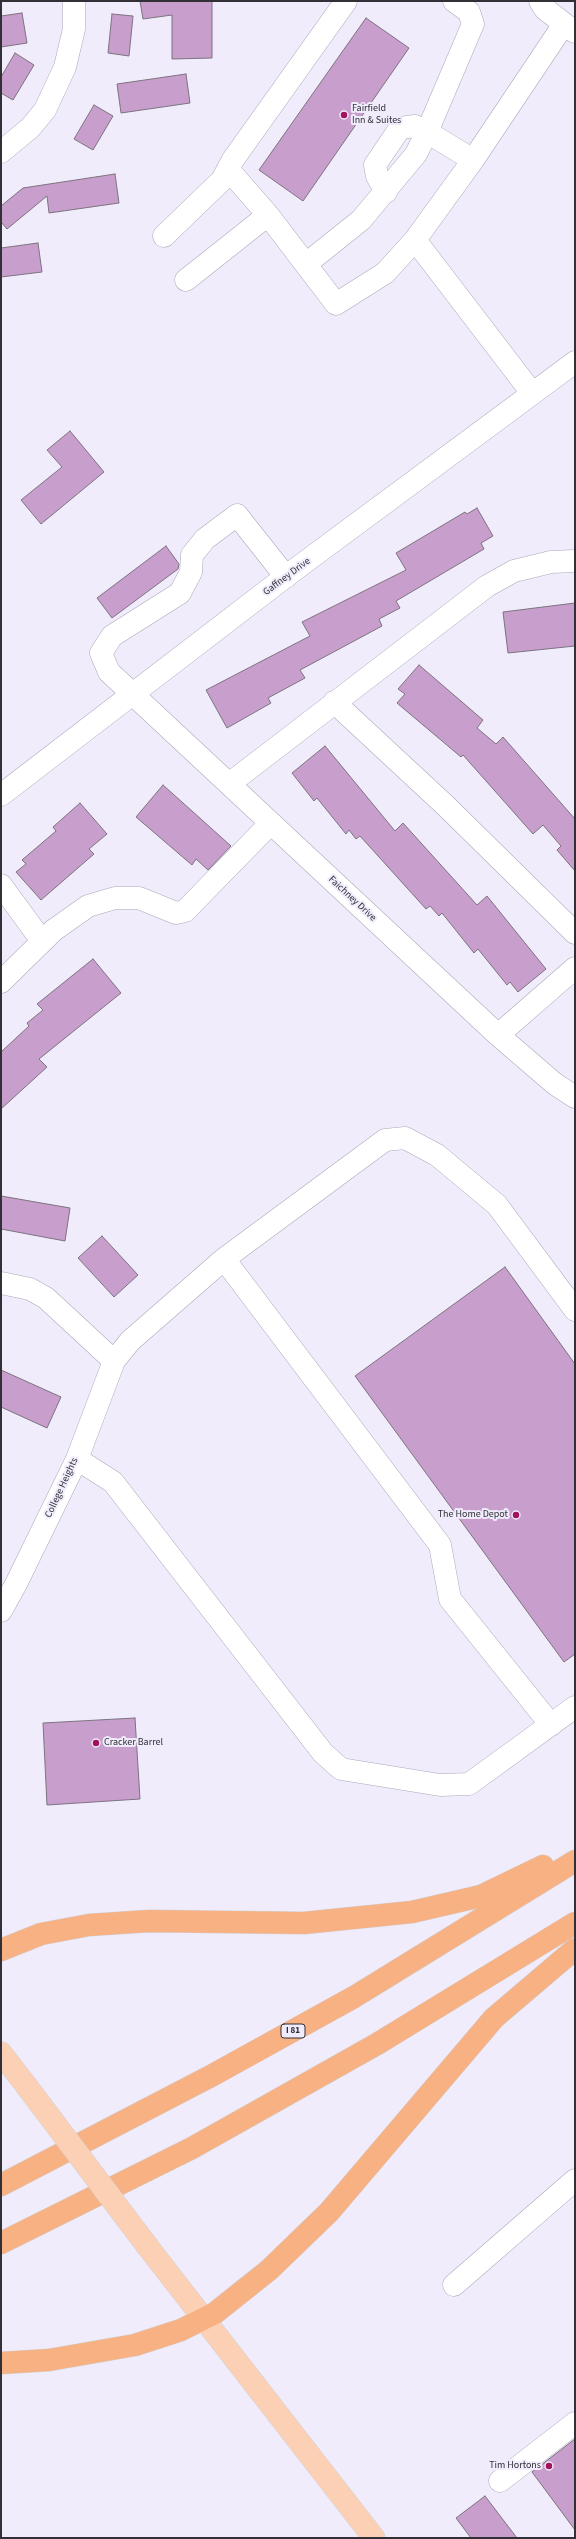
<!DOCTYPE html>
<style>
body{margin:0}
#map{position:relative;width:576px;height:2539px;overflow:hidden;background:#f0ecfc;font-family:"Source Sans 3",sans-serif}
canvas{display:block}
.frame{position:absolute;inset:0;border:2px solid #323036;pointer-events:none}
</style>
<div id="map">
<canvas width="576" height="2539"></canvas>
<div class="frame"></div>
</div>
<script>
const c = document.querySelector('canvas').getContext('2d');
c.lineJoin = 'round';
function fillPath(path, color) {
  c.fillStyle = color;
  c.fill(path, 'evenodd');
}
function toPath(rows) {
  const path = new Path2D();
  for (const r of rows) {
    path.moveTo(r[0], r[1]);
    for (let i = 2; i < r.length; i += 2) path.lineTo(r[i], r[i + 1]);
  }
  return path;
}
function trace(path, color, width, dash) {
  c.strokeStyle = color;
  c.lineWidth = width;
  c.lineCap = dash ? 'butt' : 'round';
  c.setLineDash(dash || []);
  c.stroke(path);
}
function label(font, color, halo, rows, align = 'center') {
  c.font = font + ' "Source Sans 3",sans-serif';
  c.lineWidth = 4;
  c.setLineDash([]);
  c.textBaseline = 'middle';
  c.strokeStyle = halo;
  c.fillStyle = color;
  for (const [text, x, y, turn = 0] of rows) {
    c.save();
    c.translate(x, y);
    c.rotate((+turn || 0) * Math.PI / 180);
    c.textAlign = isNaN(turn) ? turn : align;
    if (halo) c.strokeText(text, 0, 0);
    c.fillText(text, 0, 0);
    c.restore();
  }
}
const building = toPath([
 [140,1,212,1,212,58,172,59,172,15,143,19,140,1],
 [22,13,27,43,1,47,1,16,22,13],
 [112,14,133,16,129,56,108,53,112,14],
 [366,18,409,48,303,201,259,170,366,18],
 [15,53,34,65,13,100,1,93,1,77,15,53],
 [186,74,190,103,121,113,117,84,186,74],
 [94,105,113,116,93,150,74,139,94,105],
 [115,174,119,203,49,213,47,196,7,229,1,222,1,206,23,188,115,174],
 [38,243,42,272,1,277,1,248,38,243],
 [70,431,104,472,41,524,21,500,62,467,47,450,70,431],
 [477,508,493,536,481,543,484,549,396,601,400,608,379,619,382,626,300,670,305,678,268,698,271,703,227,728,206,690,310,636,302,622,406,570,396,553,465,512,467,514,477,508],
 [166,546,179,564,178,569,112,618,97,598,166,546],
 [575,603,575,646,508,653,503,612,575,603],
 [419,665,483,720,477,728,496,744,503,737,575,819,575,871,557,850,561,846,543,825,533,834,463,755,461,757,397,703,405,694,398,689,419,665],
 [325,746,395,831,403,823,477,905,487,896,546,969,518,992,510,982,507,985,478,949,474,953,442,913,439,916,430,906,426,909,360,836,356,839,349,830,346,834,317,798,314,801,292,773,325,746],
 [163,785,231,846,208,870,196,859,192,865,136,817,163,785],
 [80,803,107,834,89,849,94,854,41,900,16,872,26,864,22,860,56,831,53,827,80,803],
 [93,959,121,993,39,1059,47,1067,1,1109,1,1052,29,1026,27,1023,43,1010,37,1004,93,959],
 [1,1196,70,1208,65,1241,1,1229,1,1196],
 [102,1236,138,1275,114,1297,78,1258,102,1236],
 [505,1267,575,1364,575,1654,564,1662,355,1376,505,1267],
 [1,1370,61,1397,47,1428,1,1407,1,1370],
 [135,1718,140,1799,47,1805,43,1723,135,1718],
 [575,2439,575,2530,532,2472,575,2439],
 [485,2496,517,2538,471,2538,456,2518,485,2496]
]);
fillPath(building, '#c79ecc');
trace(building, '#7d737e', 1);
const minor = toPath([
 [540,1,545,9,575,32],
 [1,152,30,128,45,110,65,67,74,29,74,1],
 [228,169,268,215],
 [386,192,377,176,375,165,400,128,415,126,427,132,473,24,469,12,454,1],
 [164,236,222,180,232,161,346,1],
 [415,240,473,160,564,24],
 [306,264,361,220,416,154,427,132,473,160],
 [186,280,268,215,336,304,385,273,415,240,532,393],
 [286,577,237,515,205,539,192,555,191,572,180,593,112,636,101,653,109,672,498,1035,555,1084,575,1097],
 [334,702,446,806,575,933],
 [229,784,487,586,514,571,551,562,575,561],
 [1,795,289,574,575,362],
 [1,885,42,941],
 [1,982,54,930,88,906,115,898,139,898,176,913,185,911,271,823],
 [498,1035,575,968],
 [224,1259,440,1545,450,1599,551,1725],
 [1,1283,30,1289,46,1298,114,1361],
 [77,1459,113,1482,323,1753,341,1769,440,1785,469,1784,575,1707],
 [1,1611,16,1584,77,1459,114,1361,130,1341,224,1259,385,1140,405,1138,437,1155,497,1205,575,1310],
 [454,2285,575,2180],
 [500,2481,575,2423]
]);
const major = toPath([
 [1,2053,25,2084],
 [148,2247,374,2538]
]);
const highway = toPath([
 [1,1950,41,1934,89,1925,149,1921,304,1923,412,1912,481,1896,543,1866],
 [1,2185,211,2076,354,1997,575,1861],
 [1,2243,192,2148,377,2044,575,1923],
 [1,2363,49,2360,135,2345,181,2330,215,2313,269,2270,329,2212,494,2018,575,1949]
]);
trace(minor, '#aba8b7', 23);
trace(major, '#d2d1d3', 23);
trace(highway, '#d2d1d3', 23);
trace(minor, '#fff', 22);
trace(major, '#fbd0b5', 22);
trace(highway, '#f8b183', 22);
const majorBridge = toPath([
 [25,2084,148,2247]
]);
trace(majorBridge, '#d2d1d3', 23, []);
trace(majorBridge, '#fbd0b5', 22);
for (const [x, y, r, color] of [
 [344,115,4,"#a1135a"],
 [516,1515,4,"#a1135a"],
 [96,1743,4,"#a1135a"],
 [549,2466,4,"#a1135a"]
]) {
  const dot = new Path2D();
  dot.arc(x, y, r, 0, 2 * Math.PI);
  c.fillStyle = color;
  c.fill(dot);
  trace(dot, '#f0ecfc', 1.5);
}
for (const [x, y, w] of [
 [293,2031,24]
]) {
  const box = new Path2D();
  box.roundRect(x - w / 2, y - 7, w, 14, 3);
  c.fillStyle = '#f0ecfc';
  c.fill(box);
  trace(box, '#323036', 1);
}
label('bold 9px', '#323036', null, [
 ["I 81",293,2031]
]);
label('10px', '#323036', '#f0ecfc', [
 ["Fairfield",352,109],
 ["Inn & Suites",352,121],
 ["The Home Depot",508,1515,"right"],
 ["Cracker Barrel",104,1743],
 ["Tim Hortons",541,2466,"right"]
], 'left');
label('10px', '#323036', '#f0ecfc', [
 ["Gaffney Drive",287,577,-37],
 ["Faichney Drive",352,899,43],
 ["College Heights",62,1488,-65]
]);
</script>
